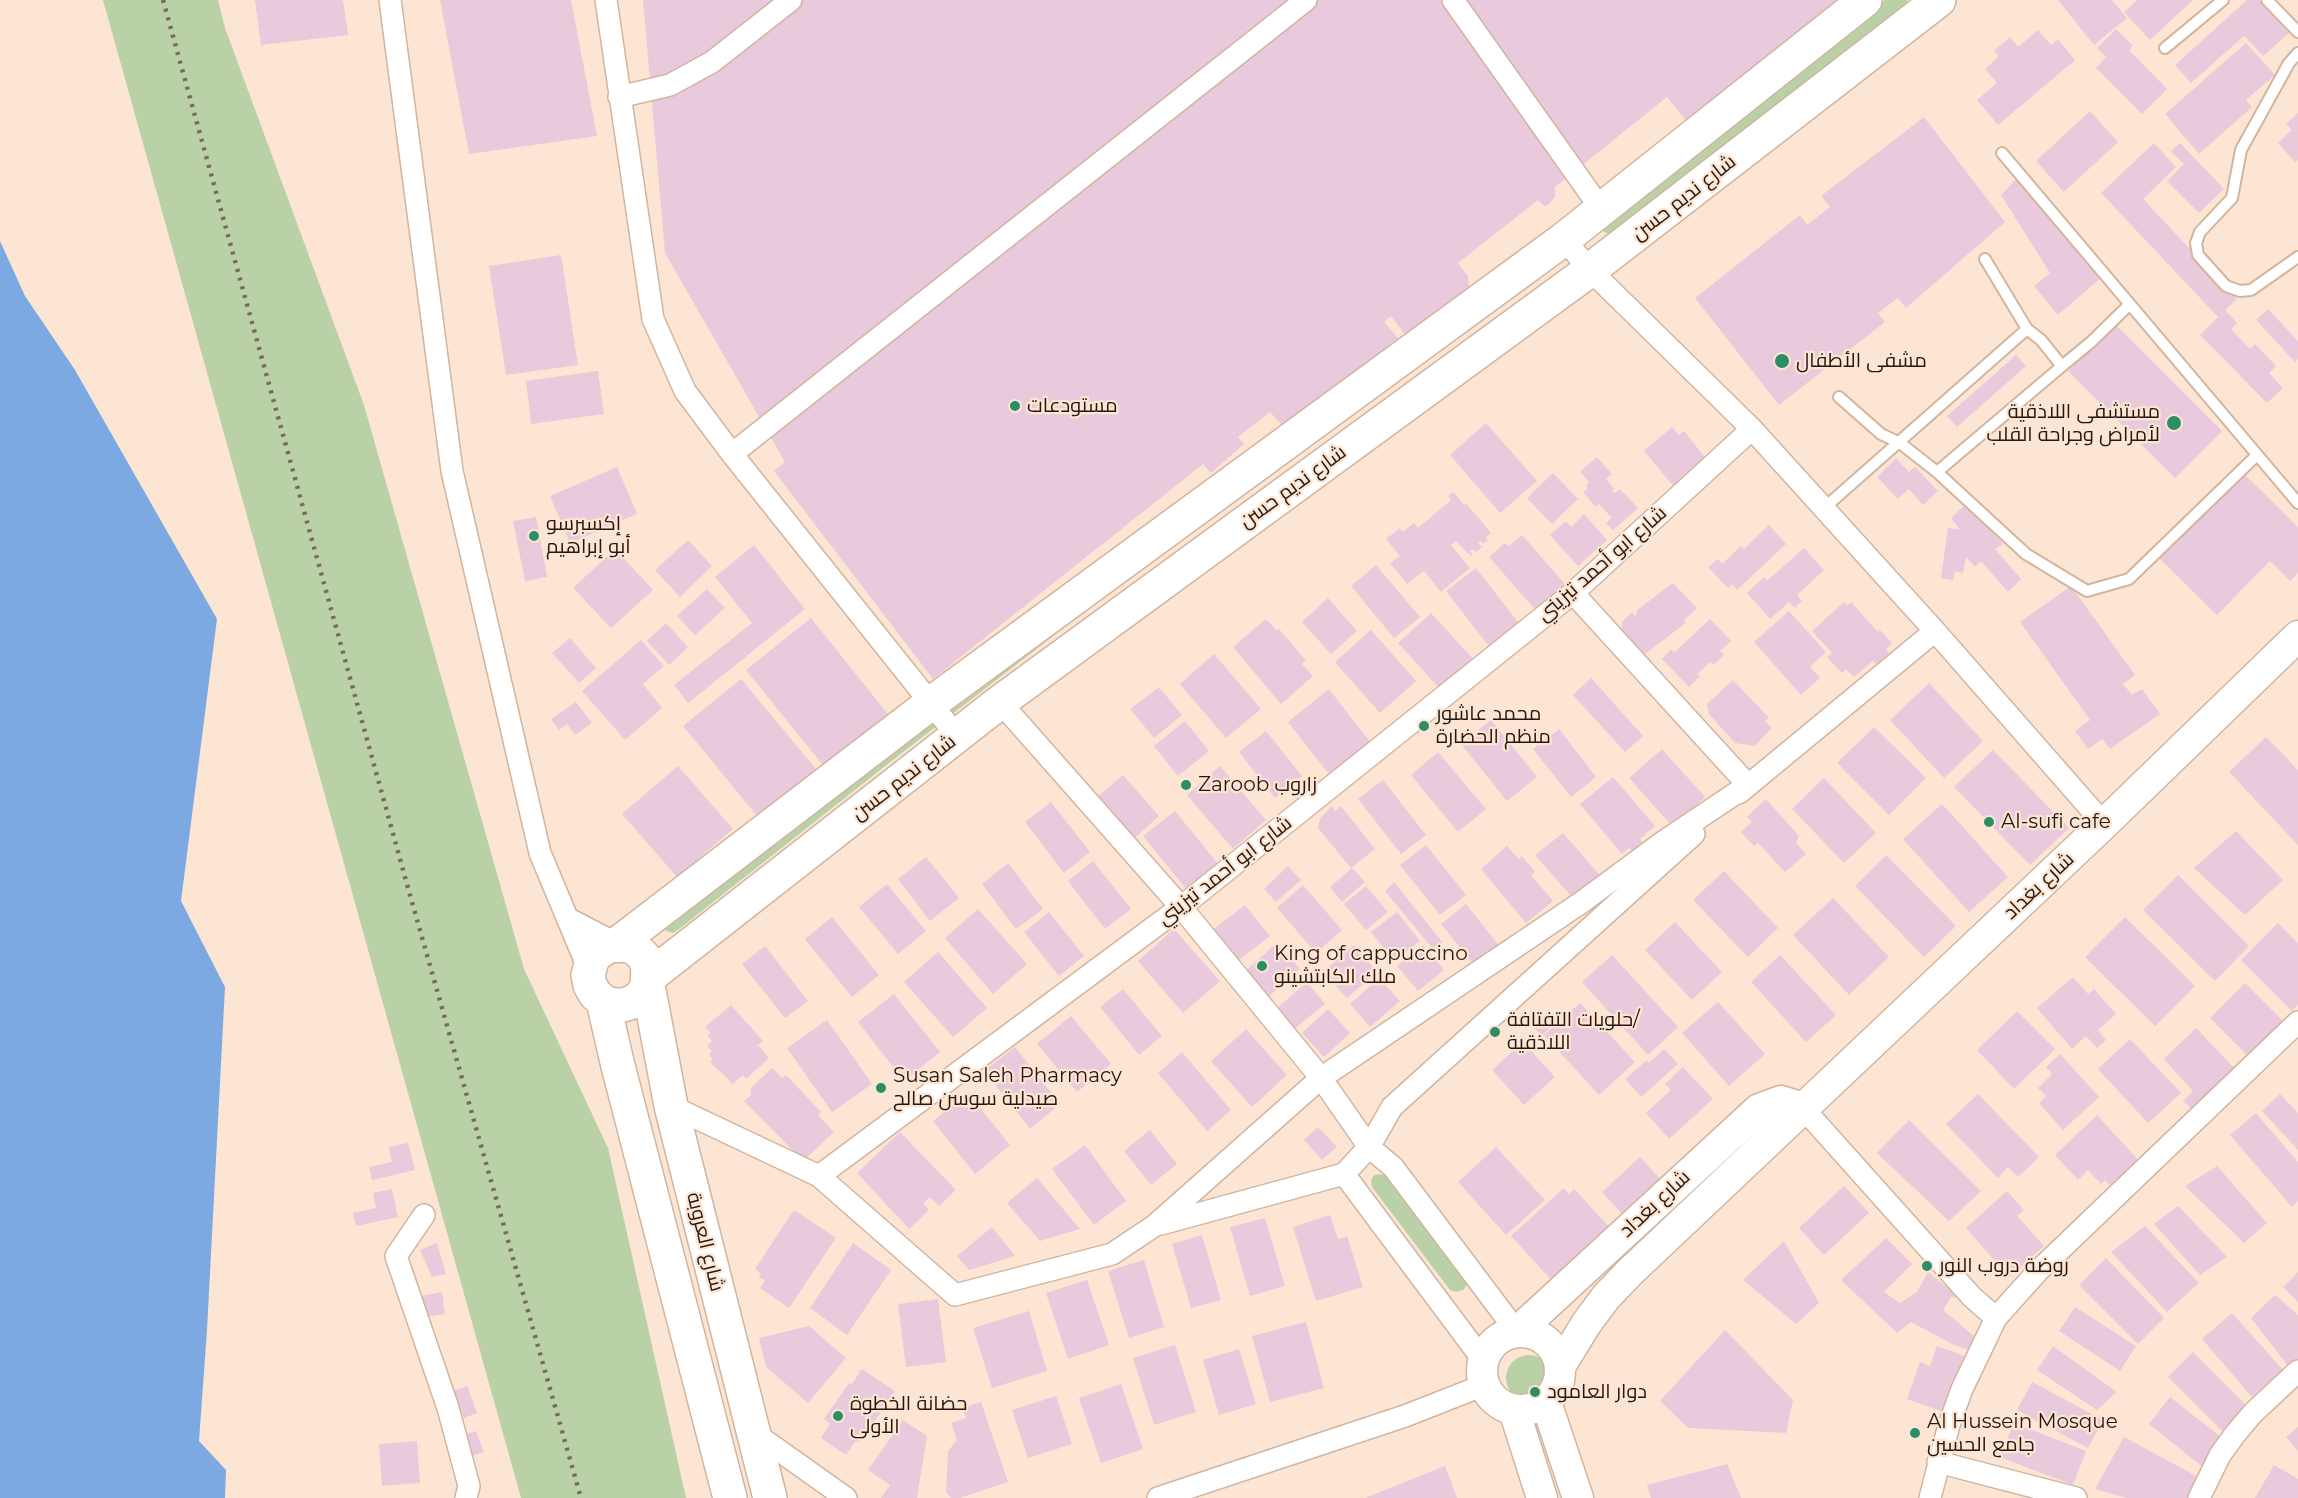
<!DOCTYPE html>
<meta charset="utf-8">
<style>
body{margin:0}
canvas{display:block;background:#fde5d3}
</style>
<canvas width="2298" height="1498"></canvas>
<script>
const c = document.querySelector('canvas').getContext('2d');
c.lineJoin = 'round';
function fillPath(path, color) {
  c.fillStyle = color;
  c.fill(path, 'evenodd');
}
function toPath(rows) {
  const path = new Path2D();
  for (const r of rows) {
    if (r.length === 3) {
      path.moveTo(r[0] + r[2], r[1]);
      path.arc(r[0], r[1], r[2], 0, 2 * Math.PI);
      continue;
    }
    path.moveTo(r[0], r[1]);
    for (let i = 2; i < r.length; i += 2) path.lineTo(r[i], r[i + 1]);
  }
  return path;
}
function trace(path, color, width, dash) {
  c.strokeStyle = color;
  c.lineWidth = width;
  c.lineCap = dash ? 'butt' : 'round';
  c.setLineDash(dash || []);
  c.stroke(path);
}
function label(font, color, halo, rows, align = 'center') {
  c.font = font + ' Montserrat,Cairo,sans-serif';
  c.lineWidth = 4.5;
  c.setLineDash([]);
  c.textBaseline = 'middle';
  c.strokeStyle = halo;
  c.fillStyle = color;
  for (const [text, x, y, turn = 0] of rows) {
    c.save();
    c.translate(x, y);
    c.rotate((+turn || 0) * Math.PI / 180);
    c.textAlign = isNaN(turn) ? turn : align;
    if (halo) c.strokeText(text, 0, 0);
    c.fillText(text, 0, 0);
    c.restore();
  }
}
fillPath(toPath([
 [103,0,218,0,225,28,364,405,524,969,608,1148,686,1498,521,1498],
 [1885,0,1907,0,1907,3,1611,236,1603,231,1602,222],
 [1286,456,898,756,679,929,673,933,666,931,665,927,671,918],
 [1378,1174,1386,1175,1467,1279,1467,1285,1463,1290,1456,1292,1450,1290,1372,1187,1371,1181,1373,1176],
 [1529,1378,23]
]), '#bad1a8');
fillPath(toPath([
 [0,241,25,296,75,370,217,619,181,901,225,987,207,1330,199,1441,226,1470,225,1498,0,1498]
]), '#7da9e2');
fillPath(toPath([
 [255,0,343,0,348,35,261,45],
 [440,0,571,0,597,136,469,154],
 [643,0,1837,0,1686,121,1667,97,1555,187,1555,197,1548,205,1544,206,1538,200,1458,263,1468,276,1469,288,1406,336,1391,316,1384,322,1398,338,1387,347,1390,351,1289,433,1270,412,1238,437,1244,444,1211,473,1203,464,933,679,774,471,785,462,665,253],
 [2058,0,2112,0,2127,18,2094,45],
 [2137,0,2193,0,2150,40,2124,12],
 [2247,0,2259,0,2289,33,2263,56,2244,36,2191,83,2175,65],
 [2116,29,2133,46,2129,50,2167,89,2142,114,2096,68,2106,57,2097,48],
 [2038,30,2051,45,2058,39,2075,60,1998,125,1977,100,1997,83,1985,69,1999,56,1994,51,2010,37,2018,47],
 [2246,43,2275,75,2246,100,2252,107,2199,154,2165,114],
 [2090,111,2118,142,2064,192,2036,161],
 [2298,113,2298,160,2295,162,2278,143,2292,130,2286,124],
 [1924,117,2005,222,1906,308,1898,298,1878,313,1885,322,1779,405,1695,298,1800,215,1807,225,1830,207,1821,196],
 [2154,143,2176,167,2143,199,2237,299,2225,310,2237,323,2231,329,2250,349,2255,344,2276,366,2269,373,2283,388,2267,403,2200,335,2218,317,2101,193],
 [2180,143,2224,189,2199,213,2167,181,2184,164,2171,151],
 [2017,178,2102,277,2058,315,2034,286,2050,273,2001,195],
 [561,255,578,365,506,375,489,266],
 [2268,309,2298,341,2298,359,2295,362,2256,320],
 [2116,325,2222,431,2175,478,2068,371],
 [2016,355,2026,366,1957,427,1947,416],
 [598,371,604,414,531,424,526,381],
 [1486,423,1537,481,1500,513,1450,455],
 [1672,427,1679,435,1684,431,1708,461,1675,488,1644,451],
 [1597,457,1612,474,1606,479,1614,489,1612,491,1615,493,1620,489,1638,508,1613,530,1606,523,1612,518,1599,504,1596,507,1583,492,1588,488,1586,485,1589,482,1580,472],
 [1896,458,1909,472,1915,467,1938,491,1923,505,1909,489,1898,499,1877,477],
 [617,467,637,514,570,543,550,496],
 [2242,472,2298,527,2298,573,2290,581,2270,561,2217,615,2158,557],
 [1553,473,1578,499,1552,524,1527,498],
 [1453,492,1464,505,1466,503,1491,533,1486,537,1488,540,1483,544,1481,541,1478,543,1482,547,1476,552,1473,549,1470,551,1473,554,1471,556,1456,541,1451,545,1470,568,1441,592,1424,571,1407,584,1390,563,1400,556,1386,539,1400,528,1403,532,1414,523,1418,528,1451,500,1448,496],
 [1966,504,2003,544,1995,549,2021,579,2008,592,1981,561,1975,567,1966,557,1963,573,1955,571,1953,580,1941,578,1948,528,1960,530,1951,518],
 [1584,514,1607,540,1578,566,1550,535,1566,521,1571,527],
 [536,517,547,577,525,581,513,521],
 [1769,525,1786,544,1737,590,1732,584,1728,588,1708,567,1718,559,1722,564,1741,546,1744,549],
 [1522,535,1571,591,1539,614,1489,557,1505,543,1509,546],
 [688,540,712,566,680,597,655,570],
 [754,545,805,609,688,703,674,685,752,623,715,577],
 [1804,548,1824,570,1797,595,1802,601,1795,608,1789,602,1770,619,1747,593,1764,577,1767,581],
 [615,549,653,590,611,628,573,588],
 [1376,565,1420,617,1394,638,1351,586],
 [1476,568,1521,626,1491,649,1446,591],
 [1673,583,1697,608,1684,620,1686,623,1645,654,1622,630,1622,622,1632,612,1636,617,1637,610],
 [2071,586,2135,675,2123,684,2132,695,2142,689,2160,714,2110,749,2102,739,2088,749,2075,731,2090,720,2020,622],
 [707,589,725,608,695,635,677,616],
 [1328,598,1357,631,1331,654,1302,622],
 [1844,602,1847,606,1851,602,1878,632,1880,630,1892,643,1886,649,1889,653,1876,664,1873,661,1854,677,1846,669,1842,673,1827,657,1832,653,1812,631],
 [1789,611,1826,652,1810,667,1820,678,1801,695,1754,642],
 [1431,613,1476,662,1443,692,1398,643],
 [811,618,891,718,826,769,746,670],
 [1266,619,1277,631,1279,629,1306,661,1302,664,1313,676,1281,704,1233,647],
 [1710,619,1731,641,1720,651,1724,655,1713,665,1710,662,1697,674,1700,676,1689,687,1662,659,1671,649,1675,652],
 [666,623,688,647,669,665,647,641],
 [1371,630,1416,681,1380,713,1335,662],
 [570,638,596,668,579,683,552,653],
 [641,640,664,666,643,684,662,708,625,740,582,691],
 [1214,654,1261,709,1226,738,1180,684],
 [1591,678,1643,736,1625,752,1573,695],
 [741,679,820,774,762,822,683,726],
 [1733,680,1769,718,1765,721,1772,728,1755,746,1735,743,1709,714,1707,704],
 [1929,683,1983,741,1944,778,1890,720],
 [1159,687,1182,715,1154,738,1130,709],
 [1329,689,1373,746,1332,778,1288,722],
 [576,702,592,723,575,735,567,724,559,730,551,719],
 [1491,720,1537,777,1507,801,1461,744],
 [1185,721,1209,751,1178,776,1154,746],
 [1874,727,1926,778,1889,815,1837,763],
 [1559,729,1596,777,1571,797,1533,749],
 [1266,731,1302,776,1275,798,1239,752],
 [2266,737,2298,770,2298,845,2229,772],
 [1662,749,1705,797,1673,827,1629,778],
 [1993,750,2069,828,2030,865,1954,787],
 [1438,752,1486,809,1458,832,1411,775],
 [678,766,733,829,677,877,622,814],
 [1220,766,1266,820,1233,849,1187,795],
 [1123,775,1159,816,1131,841,1095,799],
 [1613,777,1655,826,1640,839,1642,842,1632,851,1629,848,1622,854,1580,804],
 [1824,778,1876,833,1844,863,1792,809],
 [1383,780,1426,835,1401,854,1358,799],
 [1766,799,1799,836,1796,843,1806,854,1785,872,1758,843,1754,846,1741,832,1752,822,1747,817],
 [1051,802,1090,852,1064,873,1025,822],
 [1942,804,2008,877,1969,912,1903,839],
 [1332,806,1335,811,1341,806,1375,849,1351,868,1318,828,1320,818],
 [1175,811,1219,865,1187,890,1143,836],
 [2236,831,2283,880,2245,915,2194,868],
 [1563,833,1605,881,1578,904,1535,855],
 [1426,845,1466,895,1440,915,1400,865],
 [1507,846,1519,859,1522,856,1535,872,1531,875,1553,901,1526,923,1481,869],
 [1886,855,1956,926,1924,957,1855,886],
 [926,857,959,898,930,921,898,879],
 [1093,861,1131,909,1105,929,1068,881],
 [1008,863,1043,909,1016,929,982,884],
 [1288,866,1301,880,1276,902,1264,889],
 [1352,868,1365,882,1342,902,1330,887],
 [1724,871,1778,928,1748,957,1693,900],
 [2178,875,2249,946,2215,981,2143,910],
 [1394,882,1442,942,1432,948,1385,891],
 [887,884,926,931,898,954,859,907],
 [1303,885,1342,930,1316,953,1277,908],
 [1366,886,1388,912,1366,930,1344,904],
 [1833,898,1889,957,1849,995,1793,935],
 [1466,904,1500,947,1475,966,1441,924],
 [1245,905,1270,936,1239,960,1214,929],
 [978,909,1027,964,993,994,945,938],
 [1049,912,1084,956,1059,976,1024,932],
 [1397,912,1420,941,1394,961,1371,932],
 [832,917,879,975,852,997,805,939],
 [2125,917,2195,986,2155,1026,2085,957],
 [1675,922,1722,972,1692,1000,1645,950],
 [2278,923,2298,943,2298,1005,2292,1011,2241,960],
 [1174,929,1220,981,1183,1013,1138,961],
 [1277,943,1300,969,1268,997,1245,971],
 [1354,945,1377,972,1347,998,1323,972],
 [1423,945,1444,970,1418,991,1397,966],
 [765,946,808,1001,785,1018,742,964],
 [938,952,987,1008,953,1037,904,982],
 [1612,955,1678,1027,1648,1055,1582,982],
 [1780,955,1836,1015,1806,1042,1751,982],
 [2073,977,2088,994,2094,989,2116,1014,2098,1030,2106,1040,2097,1048,2086,1036,2072,1049,2037,1008],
 [1379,978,1400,1001,1370,1027,1350,1004],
 [1307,982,1325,1004,1294,1029,1277,1008],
 [2245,983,2285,1023,2250,1058,2210,1018],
 [1123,989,1162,1036,1139,1055,1100,1007],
 [894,994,940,1052,904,1081,858,1022],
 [1718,1002,1765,1054,1729,1086,1682,1033],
 [1580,1003,1635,1062,1599,1095,1544,1035],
 [731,1005,763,1041,758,1045,769,1058,746,1079,743,1075,733,1084,710,1062,713,1060,709,1054,712,1051,707,1046,712,1041,708,1036,710,1032,705,1027],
 [1328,1009,1350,1033,1324,1057,1302,1033],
 [1537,1010,1551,1027,1542,1035,1525,1020],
 [2017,1011,2055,1049,2014,1089,1977,1050],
 [1071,1016,1111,1064,1077,1092,1037,1044],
 [827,1020,872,1084,832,1112,787,1048],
 [2196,1028,2240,1074,2207,1105,2201,1099,2191,1108,2183,1101,2193,1091,2164,1059],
 [1246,1029,1287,1075,1252,1107,1211,1061],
 [2130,1039,2181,1093,2148,1123,2098,1069],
 [1523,1042,1555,1077,1524,1105,1492,1070],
 [1015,1047,1060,1104,1030,1129,984,1071],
 [1664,1049,1678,1064,1641,1097,1625,1079,1647,1060,1649,1063],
 [1182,1052,1231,1110,1207,1131,1158,1073],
 [2060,1054,2099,1097,2063,1130,2039,1103,2046,1096,2038,1088,2052,1074,2046,1067],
 [1683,1067,1713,1099,1669,1139,1646,1113,1671,1090,1665,1084],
 [772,1068,782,1078,786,1075,821,1112,818,1115,834,1132,803,1161,744,1101,751,1095,751,1088],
 [968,1093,1010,1145,975,1174,933,1121],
 [1978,1094,2039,1157,2018,1177,2008,1167,1998,1178,1946,1124],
 [2280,1094,2298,1113,2298,1150,2262,1111],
 [2256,1113,2298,1162,2298,1201,2292,1207,2230,1135],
 [2097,1115,2142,1164,2114,1189,2105,1180,2101,1184,2088,1170,2078,1180,2055,1155],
 [1909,1120,1981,1191,1949,1221,1877,1153],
 [1318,1127,1337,1147,1322,1160,1304,1140],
 [1150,1130,1177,1164,1151,1185,1124,1151],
 [900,1132,956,1190,939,1206,930,1197,923,1203,929,1210,909,1229,857,1173],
 [408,1143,415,1170,372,1180,369,1167,392,1162,389,1147],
 [1085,1145,1126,1201,1094,1225,1052,1169],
 [1496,1147,1545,1200,1506,1235,1458,1182],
 [1640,1157,1664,1183,1626,1218,1602,1192],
 [2217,1166,2267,1223,2244,1243,2185,1186],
 [1037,1178,1080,1229,1040,1241,1007,1203],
 [1844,1186,1869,1213,1824,1255,1799,1228],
 [1564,1188,1569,1194,1574,1189,1615,1233,1557,1286,1511,1236],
 [392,1189,398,1217,356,1226,353,1213,376,1208,373,1193],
 [2007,1191,2024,1210,2017,1216,2044,1246,2009,1277,1966,1228],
 [2178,1206,2227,1257,2200,1275,2154,1224],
 [794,1210,836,1238,789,1308,760,1288,765,1281,759,1277,761,1274,755,1269],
 [1330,1215,1338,1239,1347,1236,1363,1287,1316,1301,1293,1227],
 [1265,1218,1285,1286,1250,1296,1230,1227],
 [2145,1226,2199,1283,2167,1312,2111,1252],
 [992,1227,1015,1256,969,1270,957,1256],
 [1202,1235,1221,1300,1191,1308,1172,1244],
 [1886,1238,1912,1264,1884,1292,1900,1303,1917,1292,1928,1272,1960,1298,1951,1297,1943,1310,1981,1342,1975,1352,1954,1345,1911,1322,1897,1333,1841,1280],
 [1784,1241,1819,1303,1796,1324,1743,1280],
 [437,1243,446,1274,432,1277,420,1250],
 [853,1243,891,1270,847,1335,810,1308],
 [2106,1258,2164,1318,2138,1344,2079,1285],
 [1144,1260,1164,1327,1129,1338,1108,1271],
 [2298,1272,2298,1302,2283,1287],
 [1087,1280,1109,1345,1068,1359,1046,1293],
 [442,1292,445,1314,418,1318,415,1297],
 [2275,1295,2298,1315,2298,1362,2291,1370,2251,1318],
 [938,1299,946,1362,906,1367,898,1304],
 [2075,1307,2136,1346,2120,1371,2059,1331],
 [1029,1311,1047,1371,992,1388,973,1328],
 [2232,1313,2283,1370,2252,1397,2202,1339],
 [1306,1322,1324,1388,1270,1402,1252,1336],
 [809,1326,846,1358,808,1403,766,1367,759,1338],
 [1725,1330,1793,1400,1786,1433,1688,1428,1660,1401],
 [1175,1345,1196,1412,1154,1425,1133,1358],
 [1937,1346,1967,1357,1946,1413,1907,1399,1920,1362,1930,1366],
 [2053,1346,2117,1392,2097,1410,2037,1370],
 [1239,1349,1256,1404,1219,1415,1203,1360],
 [2193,1352,2247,1406,2222,1431,2168,1377],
 [862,1369,895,1391,874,1422,878,1427,866,1438,854,1443,846,1455,821,1438,830,1424,824,1419,849,1383,852,1384],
 [2032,1382,2103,1420,2088,1448,2017,1410],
 [1121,1384,1143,1449,1101,1463,1079,1398],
 [467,1386,477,1413,464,1418,453,1391],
 [1056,1396,1072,1444,1028,1458,1012,1410],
 [2170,1397,2226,1441,2205,1469,2149,1424],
 [981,1402,1008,1482,959,1498,951,1498,946,1492,948,1451,957,1440,951,1423,966,1418,962,1408],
 [903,1420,927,1436,917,1498,881,1498,890,1485,868,1470],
 [2014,1423,2086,1451,2073,1485,2000,1457],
 [2298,1427,2298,1451,2286,1437],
 [476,1431,484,1452,471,1456,463,1435],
 [2124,1437,2196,1476,2190,1498,2127,1498,2095,1489],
 [417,1441,420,1483,382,1486,379,1444],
 [1727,1464,1741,1498,1651,1498,1647,1485],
 [2274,1465,2298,1479,2298,1498,2255,1498],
 [1445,1466,1457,1498,1365,1498]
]), '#e9c9dc');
const lane = toPath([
 [2267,0,2298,32],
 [2165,48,2223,0],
 [2298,53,2289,63,2241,150,2232,198,2200,232,2196,243,2198,255,2226,286,2240,291,2251,290,2298,257],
 [2002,153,2298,503],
 [1985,259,2027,329],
 [1839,397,1881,434,1900,443,1937,472,2026,554,2087,591,2129,579,2257,455],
 [1937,472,2062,366],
 [1823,509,2027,329,2041,340,2062,366,2091,342,2129,305]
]);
const street = toPath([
 [390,0,452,471,540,853,589,970],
 [606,0,653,319,685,391,732,454,957,736],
 [1453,0,1601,209],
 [619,97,670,85,712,62,791,0],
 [1564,239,1590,270,1752,429,1935,631,2104,824],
 [732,454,1306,0],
 [1573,593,1748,785],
 [1000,702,1181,907,1321,1078,1369,1147,1393,1167,1517,1332],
 [1739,793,1935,631],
 [567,918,617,944],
 [671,1106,819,1176,955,1295,1112,1254,1154,1226,1321,1078,1582,902,1663,842,1748,785],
 [1803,1108,1972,1297,1996,1318],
 [1344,1174,1483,1360],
 [819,1176,1181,907,1573,593,1752,429],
 [424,1215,396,1256,448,1408,469,1486,466,1498],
 [1161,1224,1344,1174,1369,1147,1392,1107,1694,834],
 [753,1432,846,1498],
 [1938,1462,2076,1498],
 [1158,1498,1405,1416,1484,1385],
 [1930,1498,1949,1425,1962,1389,1996,1318,2039,1270,2298,1022],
 [2199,1498,2220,1455,2236,1433,2253,1413,2298,1371]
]);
const secondary = toPath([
 [1521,1371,39],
 [1517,1332,1759,1109,1781,1101,1803,1108],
 [1561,1365,1586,1324,1606,1297,1630,1272,2104,824,2298,636],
 [1546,1402,1578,1498],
 [1514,1410,1542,1498]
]);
const primary = toPath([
 [617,944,930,704,1564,239,1865,0],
 [649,977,1000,702,1590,270,1939,0],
 [648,985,671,1106,770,1498],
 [603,1001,613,1005,623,1005,633,1002,641,996,647,987,648,966,644,957,637,950,628,945,608,946,593,957,588,975,590,985,595,994,603,1001,617,1062,730,1498]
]);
trace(lane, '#d1b59f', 14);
trace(street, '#d1b59f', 24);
trace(secondary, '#d1b59f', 33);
trace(primary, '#d1b59f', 36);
trace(lane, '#fff', 10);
trace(street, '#fff', 21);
trace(secondary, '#fff', 30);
trace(primary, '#fff', 33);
trace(toPath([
 [163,0,408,888,581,1498]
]), '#79695d', 4.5, [3, 6]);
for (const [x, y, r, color] of [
 [1782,361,8,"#2d8d66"],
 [1015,406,6,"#2d8d66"],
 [2174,423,8,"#2d8d66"],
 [534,536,6,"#2d8d66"],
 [1424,726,6,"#2d8d66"],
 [1186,785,6,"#2d8d66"],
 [1989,822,6,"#2d8d66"],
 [1262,966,6,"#2d8d66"],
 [1495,1032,6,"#2d8d66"],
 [881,1088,6,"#2d8d66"],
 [1927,1266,6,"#2d8d66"],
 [1535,1392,6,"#2d8d66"],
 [838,1416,6,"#2d8d66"],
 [1915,1433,6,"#2d8d66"]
]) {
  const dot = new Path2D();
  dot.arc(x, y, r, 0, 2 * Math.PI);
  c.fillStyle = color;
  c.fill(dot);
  trace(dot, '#fde5d3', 2);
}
label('20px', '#231810', '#fde5d3', [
 ["شارع نديم حسن",1684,198,-38],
 ["شارع نديم حسن",1293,487,-36],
 ["شارع ابو أحمد تيزيني",1602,564,-41],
 ["شارع نديم حسن",904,778,-38],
 ["شارع ابو أحمد تيزيني",1225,871,-38],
 ["شارع بغداد",2039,886,-43],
 ["شارع بغداد",1655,1204,-43],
 ["شارع العروبة",705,1242,76]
]);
label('20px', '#231810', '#fde5d3', [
 ["مشفى الأطفال",1796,361],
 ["مستودعات",1027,406],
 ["مستشفى اللاذقية",2160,412,"right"],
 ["لأمراض وجراحة القلب",2160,435,"right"],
 ["إكسبرسو",546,524],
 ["أبو إبراهيم",546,547],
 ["محمد عاشور",1436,714],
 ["منظم الحضارة",1436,737],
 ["Zaroob زاروب",1198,785],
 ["Al-sufi cafe",2001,822],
 ["King of cappuccino",1274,954],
 ["ملك الكابتشينو",1274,977],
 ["حلويات التفتافة/",1507,1020],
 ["اللاذقية",1507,1043],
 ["Susan Saleh Pharmacy",893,1076],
 ["صيدلية سوسن صالح",893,1099],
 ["روضة دروب النور",1939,1266],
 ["دوار العامود",1547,1392],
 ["حضانة الخطوة",850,1404],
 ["الأولى",850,1427],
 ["Al Hussein Mosque",1927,1422],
 ["جامع الحسين",1927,1445]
], 'left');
</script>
